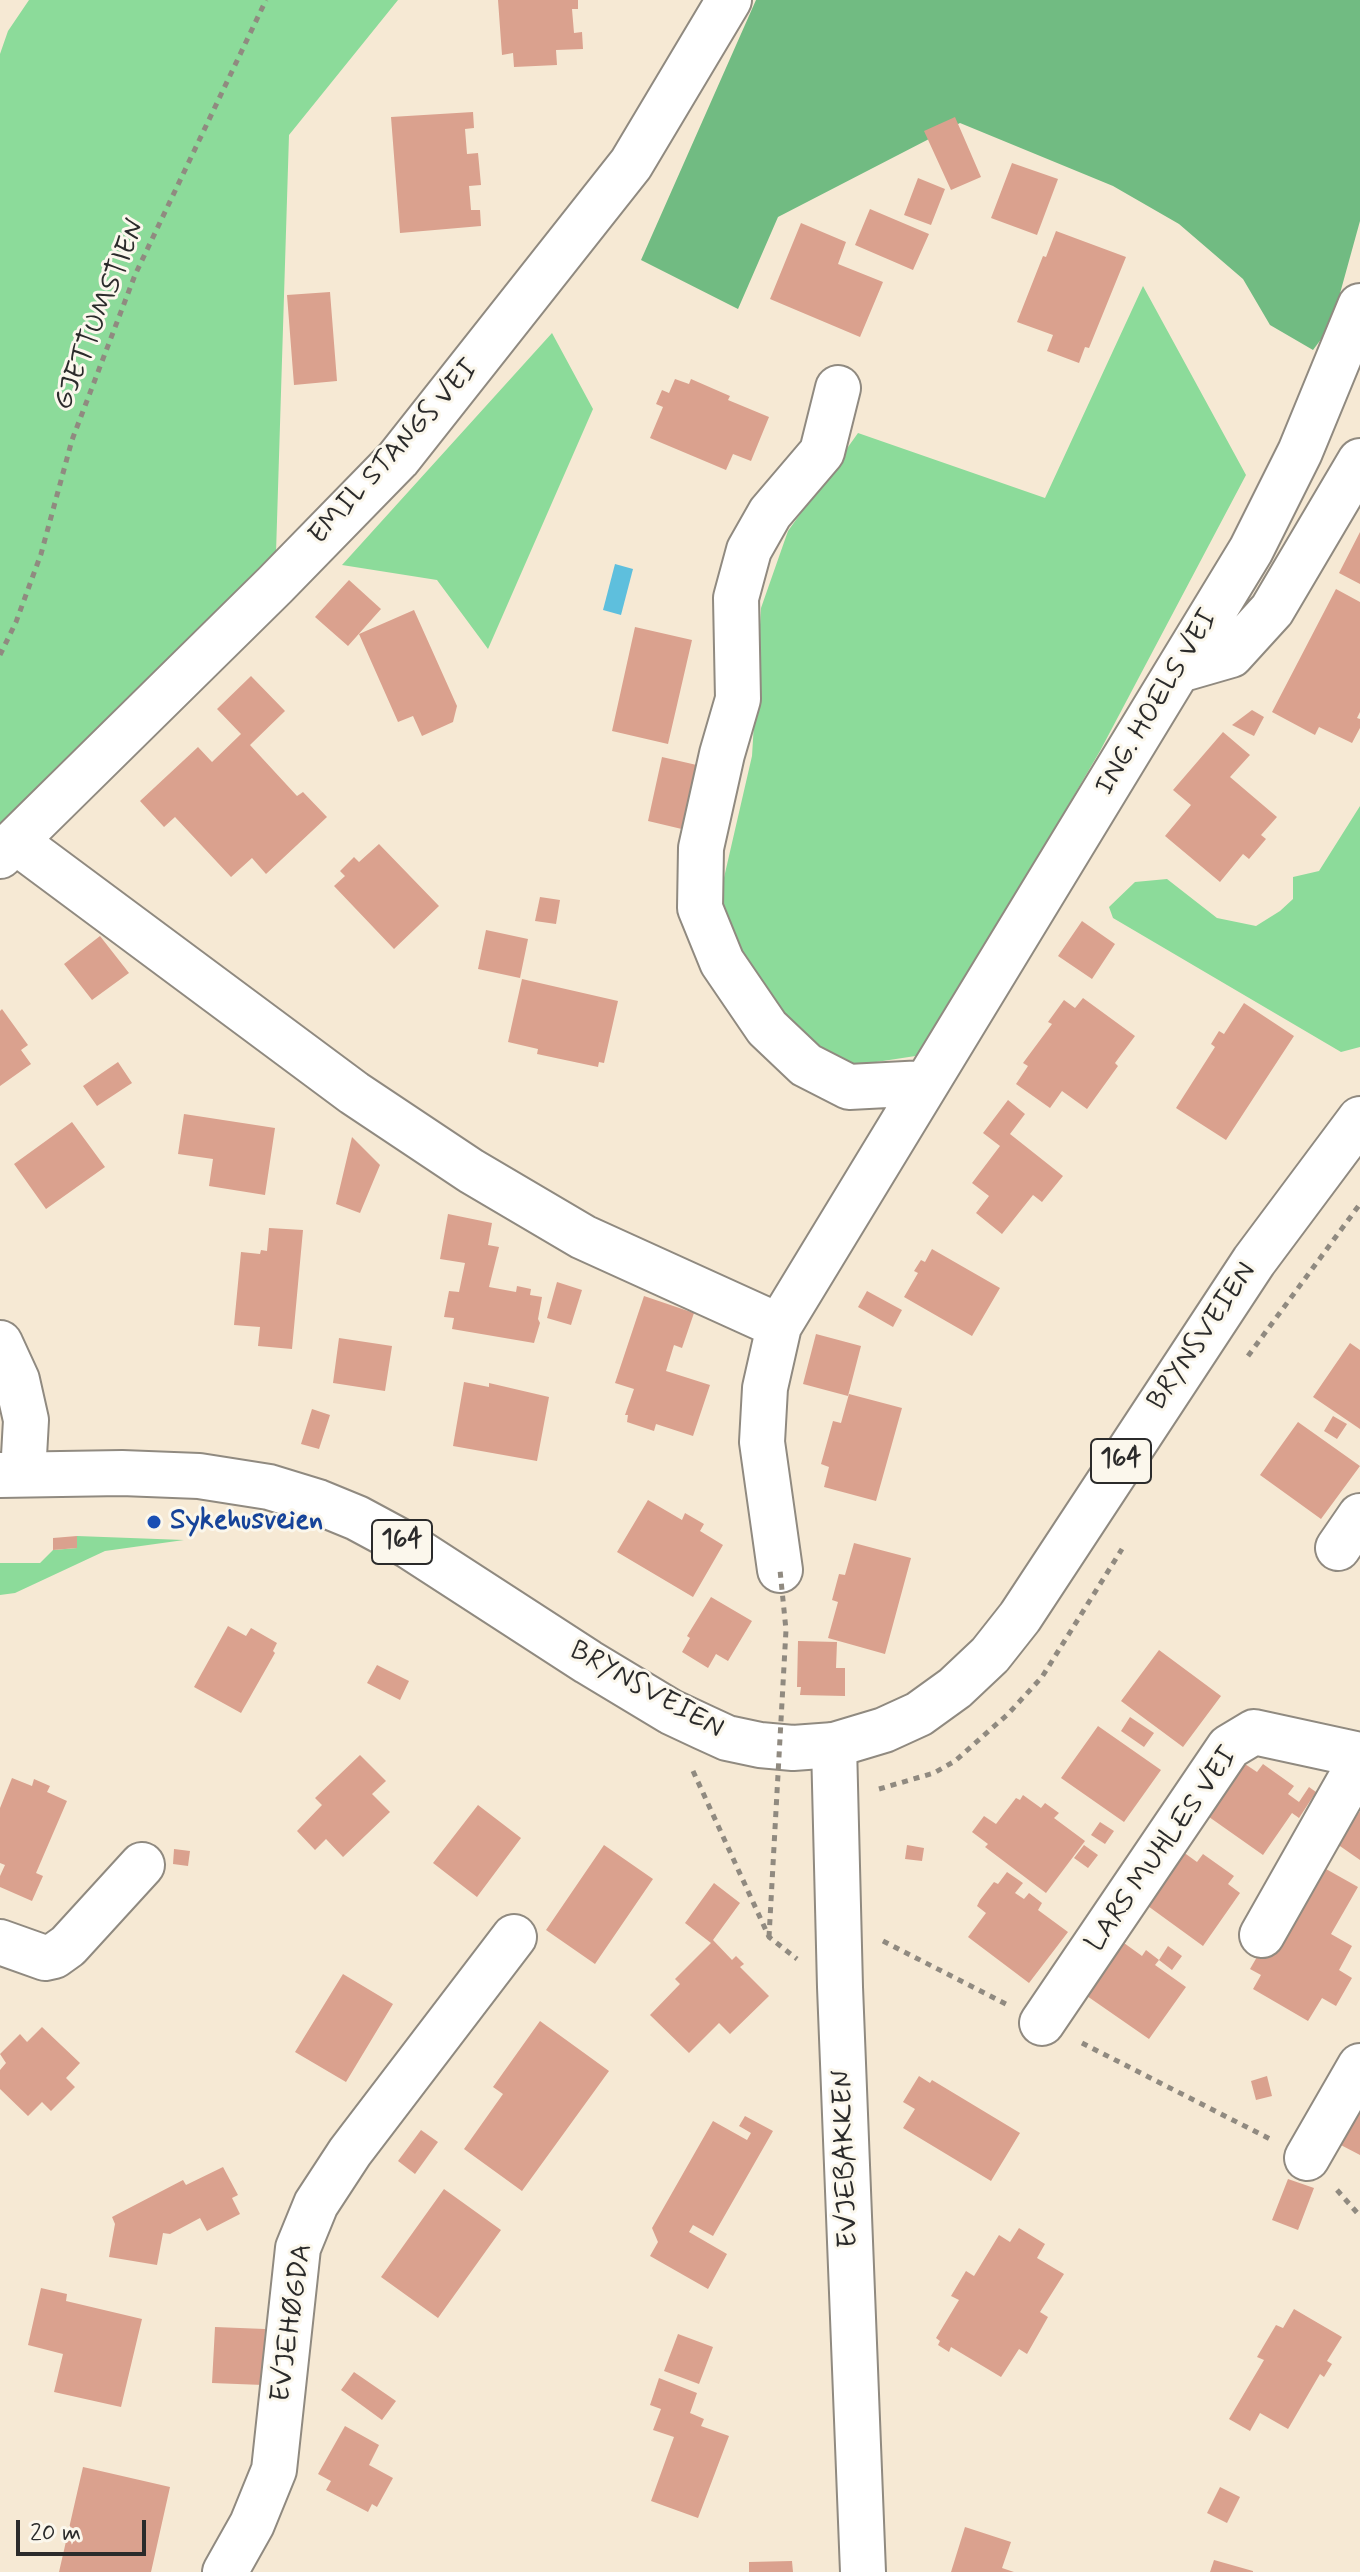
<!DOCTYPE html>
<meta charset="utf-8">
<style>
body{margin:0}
#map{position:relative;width:1360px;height:2572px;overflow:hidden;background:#f6e9d4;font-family:Mynerve,sans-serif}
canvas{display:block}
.scale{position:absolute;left:16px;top:2520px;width:130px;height:36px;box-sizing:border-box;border:4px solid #2b2b2b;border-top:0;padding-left:10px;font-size:24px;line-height:28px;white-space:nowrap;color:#2b2b2b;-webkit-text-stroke:6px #fbf7ec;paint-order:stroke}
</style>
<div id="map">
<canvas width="1360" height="2572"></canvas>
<div class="scale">20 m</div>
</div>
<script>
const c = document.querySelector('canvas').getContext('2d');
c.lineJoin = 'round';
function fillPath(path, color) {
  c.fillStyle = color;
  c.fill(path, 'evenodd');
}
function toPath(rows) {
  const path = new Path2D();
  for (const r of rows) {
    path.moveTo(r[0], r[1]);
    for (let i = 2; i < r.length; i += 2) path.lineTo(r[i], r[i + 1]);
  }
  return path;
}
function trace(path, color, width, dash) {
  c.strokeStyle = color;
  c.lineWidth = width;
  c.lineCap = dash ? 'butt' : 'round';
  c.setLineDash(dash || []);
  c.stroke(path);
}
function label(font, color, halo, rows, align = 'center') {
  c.font = font + ' Mynerve,sans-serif';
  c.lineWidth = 6;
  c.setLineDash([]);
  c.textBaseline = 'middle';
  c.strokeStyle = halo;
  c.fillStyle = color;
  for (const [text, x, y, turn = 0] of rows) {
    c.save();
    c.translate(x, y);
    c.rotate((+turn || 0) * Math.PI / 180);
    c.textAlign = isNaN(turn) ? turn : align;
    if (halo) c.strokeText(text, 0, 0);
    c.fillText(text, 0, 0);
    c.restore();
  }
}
fillPath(toPath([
 [29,0,398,0,289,135,275,585,0,853,0,54,8,31],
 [1143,286,1246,475,1100,751,922,1055,850,1066,774,1022,732,951,720,895,752,756,761,608,788,531,858,433,1045,498],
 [552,333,593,409,488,649,437,580,342,565],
 [1360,806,1360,1047,1341,1052,1113,918,1109,907,1135,882,1167,879,1217,918,1256,926,1280,911,1293,899,1293,877,1319,871],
 [77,1536,184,1540,105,1551,15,1593,0,1595,0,1563,40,1563,53,1550,77,1548]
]), '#8cdb9a');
fillPath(toPath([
 [756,0,1360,0,1360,221,1331,326,1313,350,1270,325,1243,279,1179,224,1113,186,960,123,778,217,738,309,641,260]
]), '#71bb82');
fillPath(toPath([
 [615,564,633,569,621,615,603,610]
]), '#5ebfdd');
fillPath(toPath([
 [498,0,578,0,578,9,572,9,574,33,582,32,583,49,556,50,557,65,514,67,513,53,502,55],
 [473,112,474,128,465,129,467,154,478,153,481,185,469,186,471,210,480,210,481,226,400,233,391,117],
 [955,117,981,177,951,190,924,131],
 [1012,163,1058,179,1037,235,991,218],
 [918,178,945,189,931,225,904,215],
 [870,209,929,234,913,270,855,245],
 [801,223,846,242,838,264,883,282,860,337,770,299],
 [1056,231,1126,257,1089,348,1085,347,1079,363,1047,351,1053,335,1017,322,1043,256,1046,257],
 [330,292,337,381,294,385,287,295],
 [675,379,689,384,691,379,730,396,728,400,769,417,751,461,733,454,726,470,650,438,663,407,656,404,662,390,669,393],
 [1360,532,1360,584,1339,573],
 [349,580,381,609,348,646,315,617],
 [1336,589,1360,602,1360,712,1357,718,1360,719,1360,728,1352,743,1319,727,1315,735,1272,712],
 [414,610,457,706,453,722,422,736,413,716,398,722,359,634],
 [635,627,692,640,668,744,612,731],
 [251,676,285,711,250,745,297,796,303,792,327,817,266,874,252,858,231,877,175,817,164,827,140,801,198,747,212,762,241,734,217,709],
 [1252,710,1264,717,1254,736,1232,725],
 [1223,732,1250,755,1230,777,1277,817,1261,835,1266,839,1249,859,1243,854,1220,882,1165,836,1191,805,1173,790],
 [662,757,701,766,686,830,648,821],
 [379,844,439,906,394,949,334,886,345,876,340,871,354,857,359,862],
 [540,897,560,900,556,924,535,921],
 [1082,921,1115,944,1092,979,1058,956],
 [486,930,528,939,520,978,478,969],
 [100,936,129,973,92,1000,64,964],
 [522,979,618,1001,604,1063,599,1062,598,1067,537,1054,538,1049,508,1042],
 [1083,998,1135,1036,1115,1063,1118,1066,1087,1109,1062,1091,1050,1108,1016,1084,1028,1066,1023,1063,1052,1024,1048,1022,1064,1000,1075,1008],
 [1244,1003,1294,1036,1226,1140,1176,1108,1215,1047,1211,1044,1219,1031,1224,1034],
 [2,1009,28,1045,21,1050,31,1064,0,1086,0,1011],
 [118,1062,132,1083,97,1106,83,1086],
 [1008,1100,1025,1114,1010,1134,1063,1176,1042,1202,1033,1195,1002,1234,976,1213,989,1196,972,1183,1000,1146,983,1133],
 [184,1114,275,1128,265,1195,209,1186,213,1159,178,1154],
 [72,1122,105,1167,46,1209,14,1164],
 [352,1137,380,1165,360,1213,336,1204],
 [448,1214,492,1223,488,1245,499,1247,489,1287,516,1292,517,1286,531,1289,530,1295,542,1297,538,1319,540,1323,534,1343,452,1329,454,1318,444,1317,449,1291,459,1292,465,1263,440,1259],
 [269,1228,303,1230,292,1349,258,1346,260,1327,234,1325,241,1252,260,1254,261,1250,267,1251],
 [932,1249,1000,1288,972,1336,904,1297,918,1273,914,1271,921,1260,925,1262],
 [557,1282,582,1290,571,1325,547,1318],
 [867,1291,902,1310,893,1327,858,1307],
 [644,1296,694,1313,682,1348,674,1345,666,1371,710,1385,693,1436,656,1424,654,1431,627,1422,628,1415,625,1415,634,1389,615,1383],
 [816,1334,861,1346,848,1396,803,1384],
 [339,1338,392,1346,385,1391,333,1383],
 [1350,1343,1360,1350,1360,1429,1313,1397],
 [464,1382,489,1387,489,1383,549,1397,537,1461,453,1446],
 [849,1394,902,1408,876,1501,824,1487,829,1467,821,1464,833,1421,841,1423],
 [312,1409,330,1415,319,1449,301,1444],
 [1333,1416,1347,1424,1337,1439,1324,1431],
 [1298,1422,1360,1466,1321,1519,1260,1475],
 [648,1500,682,1520,685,1513,704,1524,700,1531,723,1545,693,1597,617,1552],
 [77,1536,77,1548,53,1550,53,1538],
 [854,1543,911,1558,885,1654,828,1638,838,1602,832,1600,839,1574,845,1575],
 [711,1597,752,1621,728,1661,716,1654,708,1668,682,1652,690,1638,687,1636],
 [228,1626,246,1636,251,1628,277,1643,273,1651,275,1653,241,1713,194,1687],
 [798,1641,837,1642,836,1668,845,1668,845,1696,800,1695,801,1687,797,1687],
 [1159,1650,1221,1696,1183,1747,1121,1701],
 [377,1665,409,1681,400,1700,367,1683],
 [1130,1717,1154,1733,1144,1747,1121,1731],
 [1098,1726,1161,1770,1124,1822,1061,1778],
 [360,1755,386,1781,372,1794,390,1812,343,1857,326,1839,315,1850,297,1831,322,1805,315,1798],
 [1239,1760,1257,1772,1263,1764,1294,1786,1288,1794,1299,1802,1309,1787,1316,1792,1299,1818,1292,1813,1263,1855,1202,1812],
 [12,1778,32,1786,34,1779,50,1786,47,1792,67,1801,36,1873,43,1876,32,1901,0,1887,0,1876,5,1865,0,1863,0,1808],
 [1023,1795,1041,1808,1045,1803,1059,1813,1054,1818,1085,1841,1046,1893,985,1847,988,1844,972,1832,984,1816,996,1824,1016,1798,1020,1800],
 [478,1805,521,1838,477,1897,433,1863],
 [1360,1811,1360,1860,1337,1844],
 [1100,1822,1114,1831,1105,1844,1091,1835],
 [604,1845,653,1879,595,1964,546,1930],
 [907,1845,924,1848,922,1861,905,1859],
 [1084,1845,1098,1855,1088,1868,1074,1858],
 [174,1849,190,1851,188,1866,173,1864],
 [1179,1849,1197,1862,1203,1854,1234,1876,1228,1884,1240,1893,1203,1946,1141,1901],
 [1326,1869,1358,1887,1331,1934,1352,1946,1339,1970,1352,1978,1336,2006,1322,1998,1308,2021,1253,1989,1261,1975,1250,1969,1261,1950,1272,1956],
 [1007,1872,1023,1883,1015,1893,1024,1899,1029,1893,1042,1903,1038,1910,1068,1932,1029,1983,968,1937,986,1913,977,1906,980,1900,994,1882,998,1884],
 [714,1883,740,1903,713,1940,732,1960,736,1956,744,1964,740,1967,769,1996,730,2034,719,2023,689,2053,650,2015,680,1984,675,1979,711,1943,685,1923],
 [1124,1943,1142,1956,1146,1950,1159,1960,1168,1946,1182,1956,1172,1970,1159,1960,1155,1965,1186,1987,1149,2039,1087,1996],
 [343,1974,393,2004,346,2082,295,2052],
 [540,2021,609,2071,522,2191,464,2149,503,2094,493,2087],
 [42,2027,80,2063,66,2078,75,2087,51,2111,42,2102,28,2116,0,2089,0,2070,6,2063,0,2054,20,2034,27,2042],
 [919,2076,930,2083,932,2080,1020,2133,991,2181,903,2128,915,2109,903,2102],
 [1267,2076,1272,2096,1256,2100,1251,2081],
 [1360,2103,1360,2155,1337,2143],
 [745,2116,773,2131,713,2236,693,2225,689,2232,727,2254,708,2289,650,2256,658,2242,652,2228,713,2121,747,2140,751,2133,739,2126],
 [421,2130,438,2142,415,2174,398,2161],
 [223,2167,238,2195,232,2198,240,2214,207,2231,200,2218,170,2234,163,2233,157,2265,109,2257,115,2224,112,2217,183,2180,186,2185],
 [1288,2179,1314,2188,1298,2230,1272,2220],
 [444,2189,501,2230,438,2318,381,2277],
 [1019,2228,1045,2244,1037,2258,1064,2274,1040,2312,1048,2317,1027,2354,1019,2349,1001,2377,951,2347,949,2352,938,2345,940,2341,936,2338,959,2300,951,2296,966,2271,974,2276,999,2235,1010,2242],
 [41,2288,67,2294,66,2301,142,2319,121,2407,54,2392,63,2354,28,2345],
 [1294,2309,1342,2337,1327,2361,1332,2364,1324,2377,1320,2374,1288,2429,1260,2413,1250,2431,1229,2419,1264,2360,1257,2357,1276,2325,1283,2328],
 [215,2327,265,2329,263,2385,212,2383],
 [678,2334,713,2347,699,2384,664,2371],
 [354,2372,396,2401,382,2420,341,2390],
 [659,2378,697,2393,690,2413,704,2419,701,2426,729,2436,698,2518,651,2501,674,2437,653,2430,661,2409,650,2405],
 [345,2426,379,2445,369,2465,393,2478,377,2507,372,2504,368,2512,326,2490,331,2481,318,2474],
 [83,2467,170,2487,151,2572,59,2572],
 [1220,2487,1240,2497,1227,2523,1207,2513],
 [965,2527,1011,2542,1002,2568,1014,2572,951,2572],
 [1214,2560,1253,2571,1253,2572,1210,2572],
 [792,2561,793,2572,749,2572,749,2562]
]), '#daa18e');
const minor = toPath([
 [838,388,822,452,770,513,749,550,736,598,738,699,722,754,701,848,700,908,722,962,767,1028,806,1065,849,1087,925,1083],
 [1179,670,1231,655,1272,610,1360,461],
 [15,841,354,1093,471,1171,583,1237,779,1326],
 [0,856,275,585,398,459,631,164,729,0],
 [0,1343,17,1380,26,1420,23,1474],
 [1338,1548,1360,1516],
 [780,1570,762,1442,765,1388,779,1326,1251,550,1300,452,1360,306],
 [834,1745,840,1987,863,2572],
 [1262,1935,1360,1762],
 [0,1942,45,1958,54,1956,68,1946,142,1865],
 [1042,2023,1229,1747,1254,1732,1360,1755],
 [1307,2158,1360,2066],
 [225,2572,252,2524,274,2470,298,2248,316,2204,350,2152,514,1937]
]);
const major = toPath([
 [0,1475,122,1473,199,1476,269,1487,318,1502,357,1518,409,1546,588,1662,671,1712,703,1727,727,1738,760,1745,793,1748,834,1745,884,1730,919,1714,955,1688,990,1655,1020,1617,1254,1261,1360,1119]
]);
trace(minor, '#908a80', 48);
trace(major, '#908a80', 48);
trace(toPath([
 [0,655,16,622,41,554,72,440,135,275,266,0],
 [1248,1356,1360,1204],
 [693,1771,769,1937,797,1959],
 [879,1789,934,1773,955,1761,1008,1714,1042,1677,1122,1549],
 [883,1941,1006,2004],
 [1082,2043,1270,2139],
 [1337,2190,1360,2216]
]), '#908a80', 5, [6, 6]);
trace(minor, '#fff', 44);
trace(major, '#fff', 44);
trace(toPath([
 [769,1937,786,1630,780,1570]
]), '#908a80', 5, [6, 6]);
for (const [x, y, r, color] of [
 [154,1522,8,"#1a4fb4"]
]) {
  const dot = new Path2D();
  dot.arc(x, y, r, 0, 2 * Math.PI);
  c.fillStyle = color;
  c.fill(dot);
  trace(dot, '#fbf7ec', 3);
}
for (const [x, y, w] of [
 [1121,1461,60],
 [402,1542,60]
]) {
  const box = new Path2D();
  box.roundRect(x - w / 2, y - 22, w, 44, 6);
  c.fillStyle = '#fbf7ec';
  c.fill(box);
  trace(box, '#2b2b2b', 2);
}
label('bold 26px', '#2b2b2b', null, [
 ["164",1121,1461],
 ["164",402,1542]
]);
label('28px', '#2b2b2b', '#fbf7ec', [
 ["GJETTUMSTIEN",101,315,-68],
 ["EMIL STANGS VEI",395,453,-48],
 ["ING. HOELS VEI",1158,703,-59],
 ["BRYNSVEIEN",1203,1337,-56],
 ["BRYNSVEIEN",646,1691,29],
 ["LARS MUHLES VEI",1163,1850,-55],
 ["EVJEBAKKEN",847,2159,-92],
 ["EVJEHØGDA",293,2323,-82]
]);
label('bold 28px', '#164399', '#fbf7ec', [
 ["Sykehusveien",170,1522]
], 'left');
</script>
